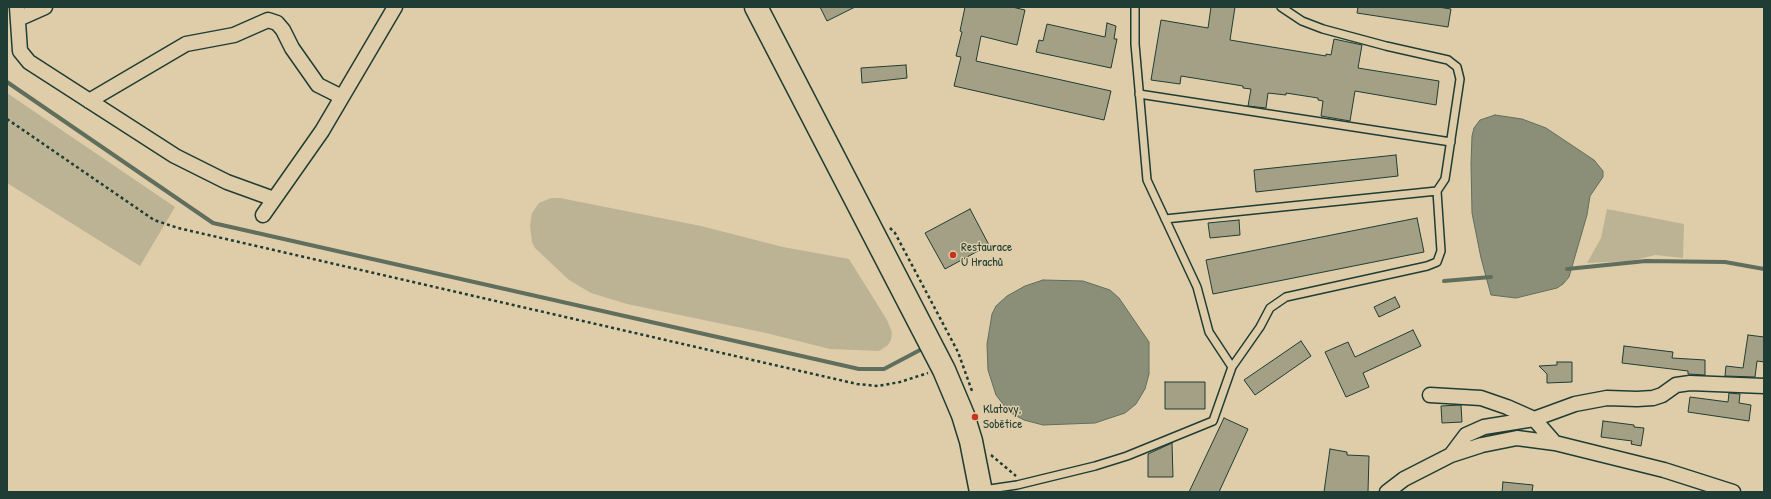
<!DOCTYPE html>
<meta charset="utf-8">
<style>
body{margin:0}
#map{position:relative;width:1771px;height:499px;overflow:hidden;background:#dfcdaa;font-family:"Patrick Hand",sans-serif}
canvas{display:block}
.frame{position:absolute;inset:0;border:8px solid #1f3d34;pointer-events:none}
</style>
<div id="map">
<canvas width="1771" height="499"></canvas>
<div class="frame"></div>
</div>
<script>
const c = document.querySelector('canvas').getContext('2d');
c.lineJoin = 'round';
function fillPath(path, color) {
  c.fillStyle = color;
  c.fill(path, 'evenodd');
}
function toPath(rows) {
  const path = new Path2D();
  for (const r of rows) {
    path.moveTo(r[0], r[1]);
    for (let i = 2; i < r.length; i += 2) path.lineTo(r[i], r[i + 1]);
  }
  return path;
}
function trace(path, color, width, dash) {
  c.strokeStyle = color;
  c.lineWidth = width;
  c.lineCap = dash ? 'butt' : 'round';
  c.setLineDash(dash || []);
  c.stroke(path);
}
function label(font, color, halo, rows, align = 'center') {
  c.font = font + ' "Patrick Hand",sans-serif';
  c.lineWidth = 3;
  c.setLineDash([]);
  c.textBaseline = 'middle';
  c.strokeStyle = halo;
  c.fillStyle = color;
  for (const [text, x, y, turn = 0] of rows) {
    c.save();
    c.translate(x, y);
    c.rotate((+turn || 0) * Math.PI / 180);
    c.textAlign = isNaN(turn) ? turn : align;
    if (halo) c.strokeText(text, 0, 0);
    c.fillText(text, 0, 0);
    c.restore();
  }
}
fillPath(toPath([
 [7,93,175,207,140,266,7,183],
 [551,198,560,198,701,226,783,247,849,259,887,320,892,332,891,340,888,345,879,351,830,349,766,333,627,304,591,293,569,280,535,248,532,242,530,226,532,213,539,203],
 [1607,209,1684,224,1683,258,1655,255,1631,261,1587,263,1601,238]
]), '#bcb395');
const water = toPath([
 [1495,115,1522,119,1546,128,1594,160,1603,171,1603,177,1590,196,1587,215,1569,277,1563,284,1557,288,1516,298,1491,295,1481,258,1472,213,1471,164,1472,136,1474,128,1480,120,1495,115],
 [1043,280,1083,281,1110,290,1119,298,1149,342,1149,374,1145,389,1136,404,1125,413,1095,423,1043,425,1024,420,1009,412,996,395,988,370,987,344,992,314,996,306,1007,296,1025,286,1043,280]
]);
fillPath(water, '#8c8f78');
trace(water, '#606e5d', 1);
trace(toPath([
 [7,82,213,223,859,369,884,369,920,350],
 [1567,269,1646,261,1725,262,1764,269],
 [1444,281,1491,277]
]), '#606e5d', 4);
const building = toPath([
 [820,7,855,7,827,21,820,7],
 [965,7,1012,7,1025,10,1017,45,981,36,976,61,1111,91,1104,120,954,86,961,57,956,56,962,32,960,31,965,7],
 [1211,7,1235,7,1230,40,1326,56,1326,54,1331,55,1334,39,1362,45,1358,68,1439,81,1436,105,1355,91,1350,121,1321,116,1323,101,1318,100,1318,98,1286,93,1286,95,1268,93,1266,108,1248,106,1251,89,1243,88,1243,86,1181,76,1180,84,1151,80,1161,20,1208,28,1211,7],
 [1358,7,1438,7,1451,9,1448,27,1357,13,1358,7],
 [1107,23,1116,26,1114,39,1117,39,1111,68,1036,52,1039,40,1043,41,1047,24,1105,37,1107,23],
 [906,65,907,78,862,83,861,68,906,65],
 [1396,155,1398,176,1256,192,1254,170,1396,155],
 [970,209,989,245,945,269,925,233,970,209],
 [1417,218,1424,252,1213,294,1206,260,1417,218],
 [1239,220,1240,235,1210,238,1208,223,1239,220],
 [1395,297,1400,307,1379,317,1374,307,1395,297],
 [1413,330,1421,346,1363,373,1369,387,1346,397,1325,352,1348,342,1355,357,1413,330],
 [1748,335,1764,337,1764,362,1757,361,1755,377,1725,376,1726,366,1743,368,1748,335],
 [1301,341,1311,356,1255,395,1244,380,1301,341],
 [1624,346,1673,352,1672,358,1705,360,1705,375,1688,374,1688,371,1622,363,1624,346],
 [1557,362,1572,362,1572,382,1547,383,1547,374,1539,366,1557,365,1557,362],
 [1165,382,1205,382,1205,409,1165,409,1165,382],
 [1729,393,1740,394,1739,403,1751,405,1749,421,1688,412,1690,397,1728,402,1729,393],
 [1461,405,1462,422,1442,423,1441,406,1461,405],
 [1224,418,1248,429,1219,492,1189,492,1224,418],
 [1603,421,1634,425,1634,427,1644,428,1641,446,1631,444,1632,441,1601,437,1603,421],
 [1172,443,1173,477,1148,477,1148,454,1172,443],
 [1330,449,1347,452,1347,455,1369,456,1368,492,1324,492,1330,449],
 [1503,482,1533,485,1532,492,1502,492,1503,482]
]);
fillPath(building, '#a4a085');
trace(building, '#1f3d34', 1);
const service = toPath([
 [1139,94,1451,142],
 [1165,219,1437,191],
 [1232,367,1260,327,1270,308,1286,297,1427,266,1437,262,1441,251,1437,191,1445,179,1460,79,1457,67,1448,60,1386,46,1323,29,1302,21,1281,7],
 [983,490,1017,485,1095,466,1127,456,1213,421,1232,367,1209,332,1197,287,1147,180,1135,44,1135,7]
]);
const minor = toPath([
 [17,7,20,51,29,62,175,156,227,182,274,199],
 [18,19,45,7],
 [89,101,186,44,234,35,268,20,277,23,283,30,292,48,318,85,342,97],
 [263,215,322,131,395,7],
 [1430,395,1481,398,1507,407,1534,419,1555,443],
 [1451,455,1466,435,1484,427,1534,419,1575,404,1607,398,1637,399,1653,398,1662,395,1676,385,1690,383,1764,386],
 [1387,492,1404,479,1451,455,1482,445,1517,438,1555,443,1664,470,1733,492]
]);
const primary = toPath([
 [756,7,944,370,963,415,971,441,981,492]
]);
trace(service, '#1f3d34', 10);
trace(minor, '#1f3d34', 17);
trace(primary, '#1f3d34', 25);
trace(toPath([
 [7,119,154,220,178,228,857,384,878,386,900,382,928,373],
 [890,228,895,233,958,352,972,391],
 [991,455,1016,476]
]), '#1f3d34', 2.5, [3, 3]);
trace(service, '#dfcdaa', 7);
trace(minor, '#dfcdaa', 14);
trace(primary, '#dfcdaa', 22);
for (const [x, y, r, color] of [
 [953,255,4,"#c8321e"],
 [975,417,4,"#c8321e"]
]) {
  const dot = new Path2D();
  dot.arc(x, y, r, 0, 2 * Math.PI);
  c.fillStyle = color;
  c.fill(dot);
  trace(dot, '#dfcdaa', 1.5);
}
label('13px', '#1f3d34', '#dfcdaa', [
 ["Restaurace",961,248],
 ["U Hrachů",961,263],
 ["Klatovy,",983,410],
 ["Sobětice",983,425]
], 'left');
</script>
